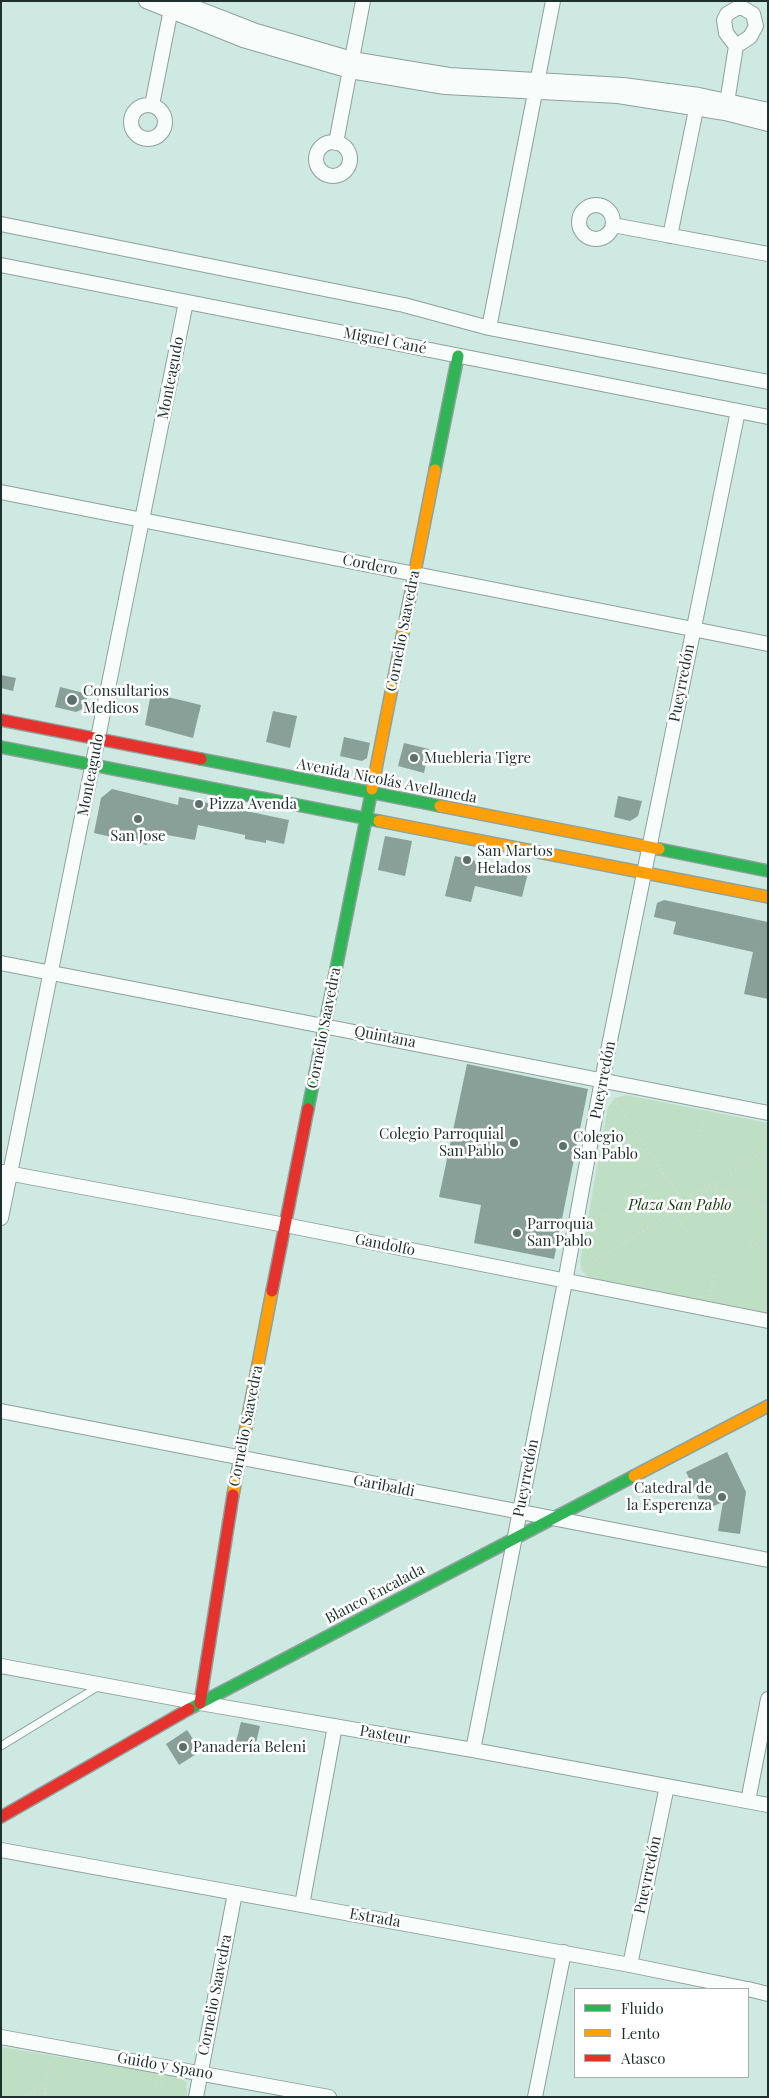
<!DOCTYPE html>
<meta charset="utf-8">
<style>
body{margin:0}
#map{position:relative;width:769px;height:2098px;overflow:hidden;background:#cee8e2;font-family:"Playfair Display",serif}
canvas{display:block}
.frame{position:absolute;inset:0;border:2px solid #1e302d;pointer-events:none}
.legend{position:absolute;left:574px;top:1988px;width:175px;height:90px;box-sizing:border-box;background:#fff;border:1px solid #a5acab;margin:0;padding:6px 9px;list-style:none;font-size:15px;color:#1e302d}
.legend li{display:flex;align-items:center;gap:10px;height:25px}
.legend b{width:25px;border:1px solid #a5acab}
</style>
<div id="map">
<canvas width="769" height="2098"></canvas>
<div class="frame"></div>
<ul class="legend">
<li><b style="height:6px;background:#30b455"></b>Fluido</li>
<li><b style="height:6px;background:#ff9f0a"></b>Lento</li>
<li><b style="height:6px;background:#e5322d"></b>Atasco</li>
</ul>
</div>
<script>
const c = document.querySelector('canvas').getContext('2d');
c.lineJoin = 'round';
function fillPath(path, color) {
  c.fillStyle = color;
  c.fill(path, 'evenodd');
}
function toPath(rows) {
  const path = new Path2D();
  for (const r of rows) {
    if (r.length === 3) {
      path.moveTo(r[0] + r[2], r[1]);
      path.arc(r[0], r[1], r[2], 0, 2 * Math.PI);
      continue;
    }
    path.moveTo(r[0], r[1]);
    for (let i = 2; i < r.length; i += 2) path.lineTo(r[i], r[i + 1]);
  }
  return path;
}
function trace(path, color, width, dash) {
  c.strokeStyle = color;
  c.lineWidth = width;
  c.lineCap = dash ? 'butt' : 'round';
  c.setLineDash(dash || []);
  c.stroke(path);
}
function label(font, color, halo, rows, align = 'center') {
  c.font = font + ' "Playfair Display",serif';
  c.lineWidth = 5;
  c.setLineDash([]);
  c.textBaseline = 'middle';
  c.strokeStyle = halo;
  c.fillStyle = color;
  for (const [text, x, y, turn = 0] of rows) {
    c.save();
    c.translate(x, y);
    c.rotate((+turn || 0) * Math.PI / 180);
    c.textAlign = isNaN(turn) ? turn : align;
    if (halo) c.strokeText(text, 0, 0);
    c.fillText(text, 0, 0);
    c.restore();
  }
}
fillPath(toPath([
 [626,1095,768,1123,768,1313,590,1278,582,1271,580,1262,608,1107,615,1098],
 [1,2047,179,2077,186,2082,187,2097,1,2097]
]), '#bedfc4');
fillPath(toPath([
 [1,675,16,678,13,691,1,688],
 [60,687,88,694,85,708,76,712,55,707],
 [151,693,201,705,193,738,145,725],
 [273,711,297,716,290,748,266,742],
 [344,737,370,743,367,758,362,761,340,756],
 [404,743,429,749,424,773,398,766],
 [112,789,178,805,179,797,289,820,284,844,266,840,266,843,245,839,245,835,198,825,195,840,150,832,147,845,94,833,101,798],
 [618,796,642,801,638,816,630,821,614,817],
 [385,836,412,841,405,876,378,870],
 [455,856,528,873,522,897,475,886,471,902,445,896],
 [664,900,768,922,768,999,744,994,753,952,673,934,676,922,654,917,657,903],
 [467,1064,588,1089,554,1259,474,1243,481,1205,439,1197],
 [727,1452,746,1492,740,1534,718,1531,723,1502,704,1510,686,1472],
 [241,1722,260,1726,253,1755,234,1750],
 [187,1730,201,1751,179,1765,166,1744]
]), '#89a098');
const lane = toPath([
 [1,1746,99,1686]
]);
const street = toPath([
 [146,1,243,40,350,71,445,87,618,96,725,113,768,124],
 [179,1,256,31,352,59,449,75,623,85,699,95,768,110],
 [737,8,743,8,753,14,756,26,750,37,736,46,726,33,724,20,727,14,737,8],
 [152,105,172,4],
 [148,122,17],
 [726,109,736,46],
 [333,159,17],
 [336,143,363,1],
 [596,222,17],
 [1,224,404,305,489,328,768,382],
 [613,225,768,254],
 [670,236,698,100],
 [1,265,768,417],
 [489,328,553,1],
 [1,492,768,644],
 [1,963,768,1113],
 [2,1172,285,1225,768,1321],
 [1,1218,186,302],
 [1,1411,768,1560],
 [1,1666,200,1703,473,1750,768,1805],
 [473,1750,565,1282,602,1080,738,411],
 [748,1801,768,1699],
 [1,1850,630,1965,747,1989],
 [302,1905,335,1726],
 [630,1965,667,1786],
 [748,1989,768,1994],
 [1,2037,329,2097],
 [196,2097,235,1893],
 [535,2097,564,1952]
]);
const fast = toPath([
 [435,470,458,356],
 [1,747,379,821],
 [201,759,440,806],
 [659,849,768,871],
 [308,1109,372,789],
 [189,1709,634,1476]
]);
const slow = toPath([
 [372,789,435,470],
 [440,806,659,849],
 [379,821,768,897],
 [634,1476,768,1406],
 [233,1495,272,1291]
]);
const jam = toPath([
 [1,720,201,759],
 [272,1291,308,1109],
 [200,1703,233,1495],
 [1,1817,189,1709]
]);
trace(lane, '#8da19d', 9);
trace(street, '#8da19d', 16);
trace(fast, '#8da19d', 14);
trace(slow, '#8da19d', 14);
trace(jam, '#8da19d', 14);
trace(toPath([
 [614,1098,684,1204],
 [697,1146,704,1115],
 [695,1186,700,1193,713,1189,738,1193,749,1197,768,1212],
 [671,1212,690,1234],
 [591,1220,601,1216,664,1172],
 [751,1246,768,1235],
 [584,1269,768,1149],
 [709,1296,714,1275],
 [45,2094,50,2060],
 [20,2097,31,2093,45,2094,51,2097],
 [128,2097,162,2082]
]), '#d3dada', 3, [1, 4]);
trace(lane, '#f8fcfb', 7);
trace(street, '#f8fcfb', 14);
trace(fast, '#30b455', 11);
trace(slow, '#ff9f0a', 11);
trace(jam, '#e5322d', 11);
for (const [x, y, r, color] of [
 [72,700,6,"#5c706c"],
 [414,758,5,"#5c706c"],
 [199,804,5,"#5c706c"],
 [138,819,5,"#5c706c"],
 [467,860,5,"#5c706c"],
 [514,1143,5,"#5c706c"],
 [563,1146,5,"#5c706c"],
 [517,1233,5,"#5c706c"],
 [722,1497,5,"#5c706c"],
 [183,1747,5,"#5c706c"]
]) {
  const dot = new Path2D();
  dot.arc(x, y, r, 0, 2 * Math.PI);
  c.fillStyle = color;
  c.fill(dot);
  trace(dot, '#fff', 2);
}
label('15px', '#1e302d', '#fff', [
 ["Miguel Cané",385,341,11],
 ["Monteagudo",171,378,-79],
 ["Cordero",370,565,11],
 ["Cornelio Saavedra",403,631,-79],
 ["Pueyrredón",682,683,-79],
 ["Monteagudo",91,775,-79],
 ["Avenida Nicolás Avellaneda",387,781,11],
 ["Cornelio Saavedra",324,1028,-79],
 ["Quintana",385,1037,11],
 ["Pueyrredón",603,1080,-79],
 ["Gandolfo",385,1245,11],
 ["Cornelio Saavedra",246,1426,-79],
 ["Pueyrredón",526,1478,-79],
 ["Garibaldi",384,1486,11],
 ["Blanco Encalada",375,1594,-28],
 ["Pasteur",385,1735,10],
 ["Pueyrredón",648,1875,-78],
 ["Estrada",375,1918,10],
 ["Cornelio Saavedra",215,1995,-79],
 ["Guido y Spano",165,2066,10]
]);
label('15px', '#1e302d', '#fff', [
 ["Consultarios",83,691],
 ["Medicos",83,708],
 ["Muebleria Tigre",424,758],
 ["Pizza Avenda",209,804],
 ["San Jose",138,836,"center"],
 ["San Martos",477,851],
 ["Helados",477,868],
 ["Colegio Parroquial",504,1134,"right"],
 ["San Pablo",504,1151,"right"],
 ["Colegio",573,1137],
 ["San Pablo",573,1154],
 ["Parroquia",527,1224],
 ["San Pablo",527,1241],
 ["Catedral de",712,1488,"right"],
 ["la Esperenza",712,1505,"right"],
 ["Panadería Beleni",193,1747]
], 'left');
label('italic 15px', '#123c0d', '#fff', [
 ["Plaza San Pablo",680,1205]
]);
</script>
